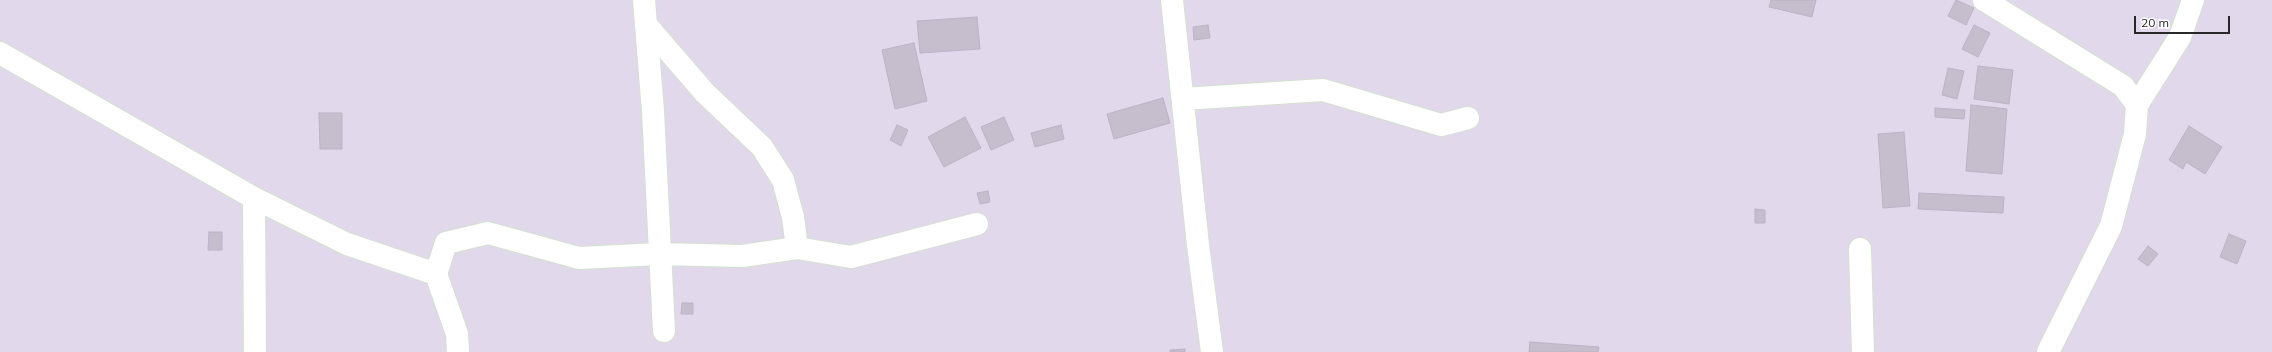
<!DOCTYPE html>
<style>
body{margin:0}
#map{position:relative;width:2272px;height:352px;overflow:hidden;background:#e1d8ec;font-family:Mulish,sans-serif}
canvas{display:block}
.scale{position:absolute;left:2134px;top:16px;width:96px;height:18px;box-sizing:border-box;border:2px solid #282828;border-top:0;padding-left:5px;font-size:12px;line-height:14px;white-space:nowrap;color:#282828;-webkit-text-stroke:3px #fff;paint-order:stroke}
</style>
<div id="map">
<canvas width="2272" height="352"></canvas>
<div class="scale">20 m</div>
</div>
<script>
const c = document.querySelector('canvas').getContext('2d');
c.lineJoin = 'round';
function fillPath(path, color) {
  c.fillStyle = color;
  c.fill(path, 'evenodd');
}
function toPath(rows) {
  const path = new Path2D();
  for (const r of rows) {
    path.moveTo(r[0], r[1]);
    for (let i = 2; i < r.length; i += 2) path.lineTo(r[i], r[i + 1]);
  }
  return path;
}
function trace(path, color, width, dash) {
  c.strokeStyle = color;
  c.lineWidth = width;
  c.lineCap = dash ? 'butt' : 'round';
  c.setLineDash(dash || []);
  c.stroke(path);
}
const building = toPath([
 [1771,0,1816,0,1812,17,1769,7,1771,0],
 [1956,0,1974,8,1966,25,1948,16,1956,0],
 [977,17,980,49,920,53,917,21,977,17],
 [1208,25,1210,38,1194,40,1193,27,1208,25],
 [1974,25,1990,33,1978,57,1962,49,1974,25],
 [914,43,927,101,895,109,882,50,914,43],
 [1978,66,2013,70,2009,104,1974,99,1978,66],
 [1948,68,1964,71,1957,99,1942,95,1948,68],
 [1163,98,1170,123,1114,139,1107,114,1163,98],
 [1971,105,2007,109,2002,174,1966,171,1971,105],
 [1935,108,1965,110,1964,119,1935,117,1935,108],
 [319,113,342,113,342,149,320,149,319,113],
 [965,117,981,148,944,167,928,137,965,117],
 [1004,117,1014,140,991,150,981,127,1004,117],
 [897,125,908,130,901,146,890,140,897,125],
 [1061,125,1064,139,1035,147,1031,133,1061,125],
 [2189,126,2222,147,2205,174,2186,162,2183,169,2169,160,2189,126],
 [1904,132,1910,206,1883,208,1878,134,1904,132],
 [988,191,990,202,980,204,977,193,988,191],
 [1919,193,2004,197,2003,213,1918,209,1919,193],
 [1755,209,1765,210,1765,223,1755,223,1755,209],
 [209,232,222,232,222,250,208,250,209,232],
 [2229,234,2246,241,2237,264,2220,257,2229,234],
 [2148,246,2158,254,2148,266,2138,259,2148,246],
 [682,303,693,303,693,314,681,314,682,303],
 [1530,342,1599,347,1598,352,1529,352,1530,342],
 [1185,349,1185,352,1170,352,1170,350,1185,349]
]);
fillPath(building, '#c6bdcd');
trace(building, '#bdb2c7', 1);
const minor = toPath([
 [644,0,653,111,664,331],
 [1172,0,1198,245,1212,352],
 [1984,0,2123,86,2137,105,2135,134,2111,226,2048,352],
 [648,27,705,93,762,147,783,180,793,217,797,248],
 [0,53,254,198,255,352],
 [1183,99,1323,90,1441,125,1468,118],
 [2137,105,2180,37,2193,0],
 [254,198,347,244,436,274],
 [1860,249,1863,352],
 [458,352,457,334,436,274,446,243,488,233,579,258,659,254,742,256,797,248,851,257,977,224]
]);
trace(minor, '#d3e2cd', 24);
trace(minor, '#fff', 22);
</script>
